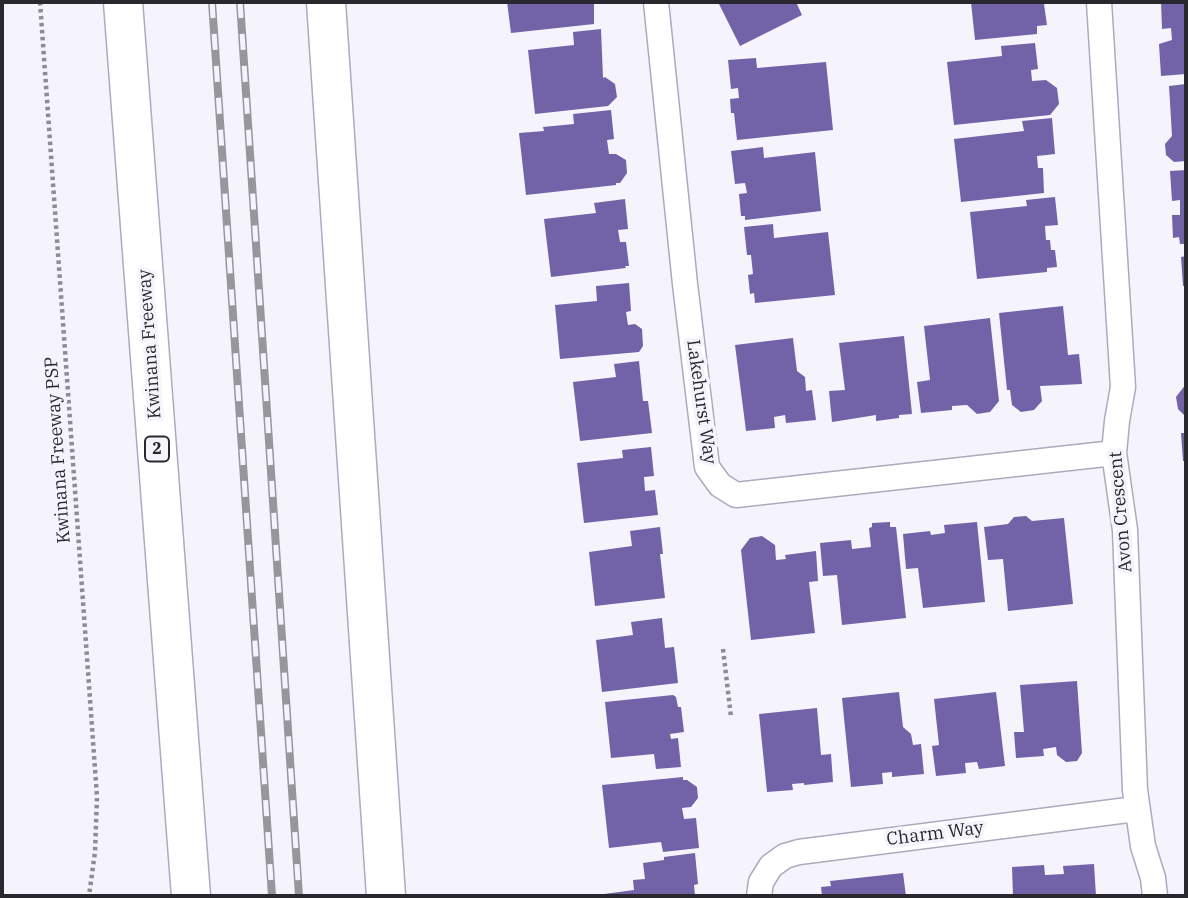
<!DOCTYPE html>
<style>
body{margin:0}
#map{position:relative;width:1188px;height:898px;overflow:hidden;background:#f5f4fc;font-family:"IBM Plex Serif",serif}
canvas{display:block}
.frame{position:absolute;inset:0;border:4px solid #29282f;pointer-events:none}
</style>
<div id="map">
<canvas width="1188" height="898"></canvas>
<div class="frame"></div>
</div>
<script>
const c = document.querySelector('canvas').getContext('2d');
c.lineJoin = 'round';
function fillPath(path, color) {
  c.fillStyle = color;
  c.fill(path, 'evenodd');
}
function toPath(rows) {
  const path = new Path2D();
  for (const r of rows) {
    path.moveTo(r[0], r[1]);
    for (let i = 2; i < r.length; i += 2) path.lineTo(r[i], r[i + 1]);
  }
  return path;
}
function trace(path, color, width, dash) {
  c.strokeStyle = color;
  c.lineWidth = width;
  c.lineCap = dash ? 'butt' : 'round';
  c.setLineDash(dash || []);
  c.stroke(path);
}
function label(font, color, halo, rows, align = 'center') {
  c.font = font + ' "IBM Plex Serif",serif';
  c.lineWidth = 7;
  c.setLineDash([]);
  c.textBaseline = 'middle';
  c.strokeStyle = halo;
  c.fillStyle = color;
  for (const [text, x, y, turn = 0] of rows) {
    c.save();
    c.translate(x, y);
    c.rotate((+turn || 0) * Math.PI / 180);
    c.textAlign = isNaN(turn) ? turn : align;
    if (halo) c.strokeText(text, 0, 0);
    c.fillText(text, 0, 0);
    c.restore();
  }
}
fillPath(toPath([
 [507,2,594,2,594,24,511,33],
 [718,2,796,2,802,15,740,46],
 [971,2,1044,4,1047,25,1037,26,1037,34,975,40],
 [1161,2,1186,2,1186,74,1161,76,1159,44,1172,40,1171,28,1162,29],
 [601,29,603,78,605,77,615,84,617,97,608,106,535,114,528,50,574,45,573,32],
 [1035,43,1038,69,1031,70,1032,81,1046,80,1057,88,1059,104,1050,115,954,125,947,62,1002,56,1001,46],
 [756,58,757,68,826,62,833,130,737,140,734,113,731,113,730,99,739,98,738,88,731,89,728,60],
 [1186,84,1186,161,1174,162,1166,155,1165,144,1172,136,1169,86],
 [611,110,614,139,607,140,609,154,616,154,626,160,627,173,620,183,616,183,616,185,526,195,519,133,544,131,543,127,574,124,573,114],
 [1052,118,1055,154,1037,156,1038,168,1043,168,1044,193,961,202,954,139,1024,131,1022,121],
 [763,147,764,158,815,152,821,211,745,220,745,216,741,216,739,194,747,193,745,183,735,184,731,151],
 [1186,170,1186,244,1180,244,1179,237,1173,238,1172,215,1180,215,1180,200,1172,201,1170,171],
 [1055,197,1058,225,1045,226,1046,240,1050,240,1051,250,1055,250,1057,267,1047,268,1047,272,977,279,970,212,1027,206,1026,200],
 [625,199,628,229,618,230,620,242,626,242,629,266,625,266,626,268,551,277,544,219,596,213,594,203],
 [773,224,774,238,828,232,835,295,755,303,754,293,750,294,748,275,753,274,751,255,747,255,744,227],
 [1186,256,1186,286,1183,286,1181,257],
 [629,283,631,311,626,312,628,325,635,324,642,329,643,346,639,352,560,359,555,305,597,301,596,286],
 [1063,306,1068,355,1079,354,1082,384,1040,386,1042,401,1034,410,1021,412,1012,405,1010,390,1007,390,999,313],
 [990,318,999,401,990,412,977,414,967,405,952,406,952,410,921,413,917,382,930,380,924,326],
 [904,336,912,414,899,415,899,418,876,421,876,415,832,422,829,391,845,390,839,343],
 [793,338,797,371,805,377,806,391,812,390,816,420,786,423,785,415,774,417,775,428,746,431,735,345],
 [639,361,643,401,648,401,652,433,580,441,573,382,616,377,614,364],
 [1186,384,1186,417,1178,409,1176,397],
 [1181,433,1186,433,1186,461,1183,461],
 [651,447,654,476,644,477,645,491,655,490,658,515,584,523,577,463,623,458,622,450],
 [1026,516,1032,521,1064,518,1073,604,1008,611,1003,559,988,560,984,527,1008,524,1014,517],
 [890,522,890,527,896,527,906,618,842,625,837,575,823,576,820,543,851,540,852,549,871,547,869,528,872,527,872,523],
 [977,522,985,602,923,608,918,568,906,569,903,534,930,531,931,535,945,533,944,525],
 [660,527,663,554,660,554,665,598,595,606,589,552,632,546,630,531],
 [762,536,775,545,776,560,786,559,785,555,816,551,818,581,809,582,815,633,751,640,741,550,750,538],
 [662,618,665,648,674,647,678,683,602,692,596,640,633,635,631,622],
 [1077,681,1082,753,1077,761,1066,762,1057,755,1056,747,1043,749,1044,756,1016,758,1014,732,1024,732,1020,685],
 [899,692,903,727,911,734,913,745,921,744,924,774,892,777,892,772,882,773,883,784,851,787,842,698],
 [996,692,1005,766,979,769,977,762,965,763,966,773,936,776,932,746,939,745,934,699],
 [673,695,676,697,678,707,681,707,684,732,670,734,671,739,678,738,681,767,656,769,654,754,611,758,605,702],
 [817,708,821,755,831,754,833,782,804,785,804,783,792,784,793,790,767,792,759,714],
 [683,777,683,780,687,780,697,787,698,798,691,807,682,808,684,819,696,818,699,848,663,852,661,842,609,848,602,785],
 [695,853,698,884,694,885,695,896,604,896,604,894,634,890,633,880,645,879,643,863,664,860,664,857],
 [1094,864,1096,896,1013,896,1012,867,1044,865,1045,875,1064,874,1063,866],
 [903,873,906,896,822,896,821,887,831,886,830,881]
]), '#7262a7');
const minor = toPath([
 [656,2,685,284,707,467,720,485,736,495,1114,453],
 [1099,2,1123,387,1117,421,1114,453,1125,530,1135,790,1143,846,1153,878,1155,896],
 [759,896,761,882,771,866,785,856,799,852,1136,809]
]);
const motorway = toPath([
 [123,2,191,896],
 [326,2,386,896]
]);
trace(minor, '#adaabd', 27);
trace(motorway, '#adaabd', 41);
trace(toPath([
 [40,2,97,797,95,852,89,896],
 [723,649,731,717]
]), '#8d8c94', 4.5, [3.5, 3.5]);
trace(minor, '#fff', 24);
trace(motorway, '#fff', 38);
const rail = toPath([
 [212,2,272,896],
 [240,2,299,896]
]);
trace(rail, '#97969d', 8);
trace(rail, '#f5f4fc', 5, [16]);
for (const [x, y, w] of [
 [157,449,24]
]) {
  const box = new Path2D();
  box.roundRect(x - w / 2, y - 12.5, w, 25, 5);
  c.fillStyle = '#f5f4fc';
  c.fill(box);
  trace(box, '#29282f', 2);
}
label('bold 16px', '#29282f', null, [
 ["2",157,449]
]);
label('18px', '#29282f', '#f5f4fc', [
 ["Kwinana Freeway",150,344,-94],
 ["Lakehurst Way",701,402,82],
 ["Kwinana Freeway PSP",58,450,-94],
 ["Avon Crescent",1121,512,-95],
 ["Charm Way",935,834,-7]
]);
</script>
